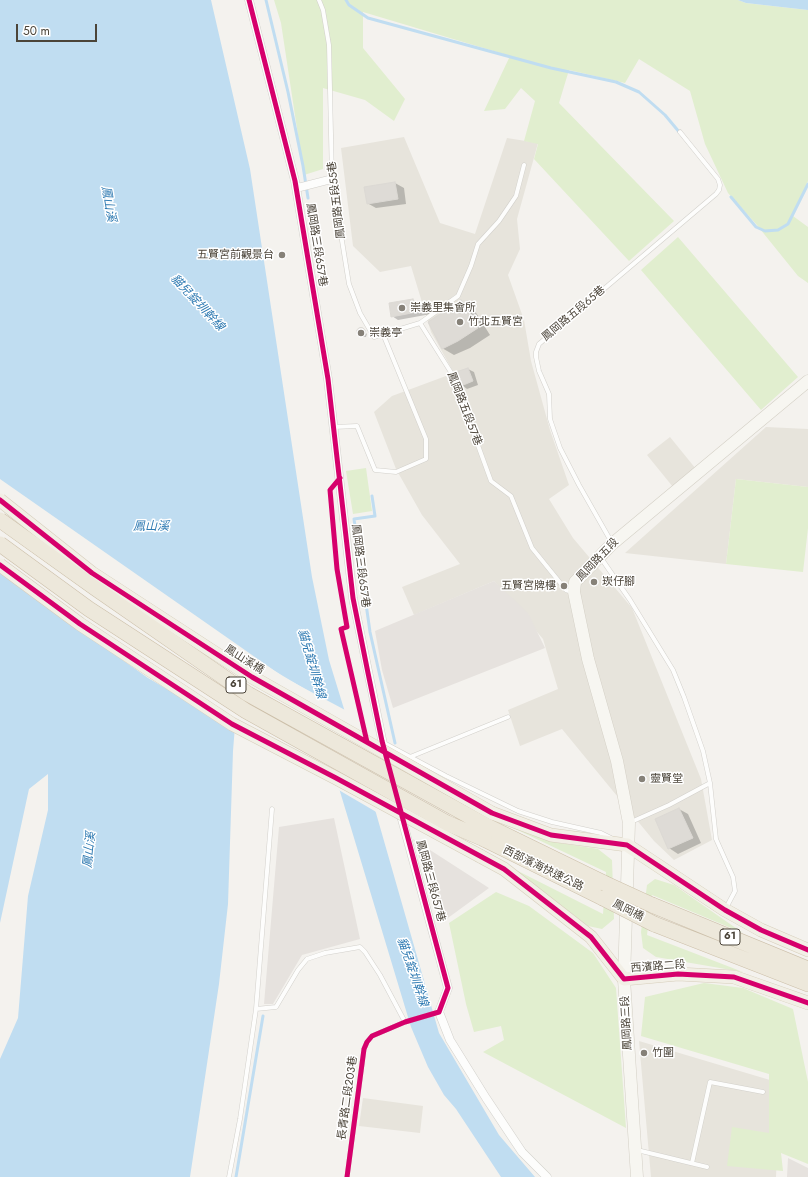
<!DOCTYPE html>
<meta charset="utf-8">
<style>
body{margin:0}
#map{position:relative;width:808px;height:1177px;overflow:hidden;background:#f4f2ee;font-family:Jost,sans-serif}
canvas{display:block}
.scale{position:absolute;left:16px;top:24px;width:81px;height:18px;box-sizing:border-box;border:2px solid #4b4439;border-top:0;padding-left:5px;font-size:12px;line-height:14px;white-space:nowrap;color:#4b4439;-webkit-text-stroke:3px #fff;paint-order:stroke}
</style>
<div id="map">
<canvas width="808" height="1177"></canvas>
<div class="scale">50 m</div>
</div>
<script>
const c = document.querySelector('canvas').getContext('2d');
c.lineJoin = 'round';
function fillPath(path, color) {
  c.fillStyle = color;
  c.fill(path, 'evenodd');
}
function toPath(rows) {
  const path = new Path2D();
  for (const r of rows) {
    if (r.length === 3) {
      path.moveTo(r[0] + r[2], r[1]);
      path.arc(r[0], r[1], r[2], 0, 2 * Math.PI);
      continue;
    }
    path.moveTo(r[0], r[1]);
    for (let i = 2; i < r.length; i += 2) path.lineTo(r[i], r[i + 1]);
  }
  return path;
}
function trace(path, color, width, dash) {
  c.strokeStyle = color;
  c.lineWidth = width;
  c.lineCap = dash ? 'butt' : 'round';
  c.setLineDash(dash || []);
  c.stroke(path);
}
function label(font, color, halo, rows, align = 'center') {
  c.font = font + ' Jost,"Noto Sans TC",sans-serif';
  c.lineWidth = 3;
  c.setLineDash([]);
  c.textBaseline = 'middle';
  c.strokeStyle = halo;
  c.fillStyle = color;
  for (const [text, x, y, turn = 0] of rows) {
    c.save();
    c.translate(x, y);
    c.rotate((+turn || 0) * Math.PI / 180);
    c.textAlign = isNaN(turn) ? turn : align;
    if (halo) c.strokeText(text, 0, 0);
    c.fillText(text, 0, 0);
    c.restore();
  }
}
fillPath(toPath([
 [404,137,440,223,475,234,507,138,538,143,517,219,520,249,508,275,524,320,531,361,550,430,569,485,549,499,573,538,632,608,701,779,712,840,674,860,654,841,562,729,520,746,508,710,558,689,543,639,494,581,414,615,402,587,460,564,422,515,396,469,374,412,392,396,454,373,431,332,411,266,380,272,353,246,341,148],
 [766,427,808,429,808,487,736,479,726,564,625,553],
 [670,437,696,469,673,487,647,455],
 [639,1041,780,1083,776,1177,651,1177],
 [363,1098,423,1106,420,1133,359,1126]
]), '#e7e4dc');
fillPath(toPath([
 [494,581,528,613,545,648,393,708,382,670,375,631],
 [334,818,360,939,302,955,273,1004,264,1004,279,827],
 [413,839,489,888,441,923],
 [788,1158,808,1168,808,1177,787,1177]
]), '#e6e2de');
fillPath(toPath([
 [274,0,738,0,746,3,808,10,808,181,793,216,808,227,808,283,798,276,756,224,728,193,705,144,690,91,639,59,625,83,569,70,559,103,674,221,629,261,534,159,538,144,524,141,535,101,521,88,505,109,484,111,510,56,363,12,363,48,405,99,394,121,365,100,323,88,323,169,304,175,281,23],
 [678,237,798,377,761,410,641,270],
 [366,468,372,511,353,514,346,471],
 [736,479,808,487,808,528,803,572,726,564],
 [507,825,560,843,598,849,612,860,614,919,602,929,588,926,512,868,603,914,606,872],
 [655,879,674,885,743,933,652,895,647,935,743,972,656,957,643,948,641,932,647,885],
 [496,892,529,906,593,953,616,988,626,1128,483,1052,504,1040,501,1026,474,1032,466,1004,449,923],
 [704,983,743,988,793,1009,808,1082,808,1164,781,1153,783,1171,727,1166,732,1127,769,1133,769,1074,641,1036,645,997]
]), '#e1eecf');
fillPath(toPath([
 [0,0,211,0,250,169,312,577,329,660,376,813,439,1033,499,1135,535,1177,501,1177,456,1109,444,1095,428,1067,411,1027,310,692,241,651,233,751,228,904,219,984,190,1177,0,1177,0,1059,18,1018,28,896,48,810,48,774,29,789,0,923],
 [738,0,808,0,808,10,746,3]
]), '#c0ddf1');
fillPath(toPath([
 [0,479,285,678,347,711,378,813,337,789,308,693,243,654,237,730,148,678,0,573]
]), '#f4f2ee');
fillPath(toPath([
 [395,183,404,188,406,204,376,208,367,203],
 [413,300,419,303,420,308,431,314,398,320,392,316,390,304],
 [461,301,473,308,490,335,470,348,454,355,442,348],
 [362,329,367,334,366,337,361,337,359,335,358,330],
 [468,369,474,372,478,385,467,389,462,385],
 [679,809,688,814,701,843,678,854,669,848]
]), '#0003');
trace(toPath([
 [266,0,288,92,303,166,308,198],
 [346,0,349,5,368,18,551,68,616,82,639,92,665,115,680,133],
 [731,197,756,227,765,231,778,230,788,224,808,184],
 [372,496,375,516,354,519,370,632,395,743],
 [236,1177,263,1016]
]), '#c0ddf1', 3);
const building = toPath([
 [395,182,398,199,367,204,364,187,395,182],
 [413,299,415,305,427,310,391,317,389,303,413,299],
 [461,300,478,328,458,341,442,349,428,322,461,300],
 [361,332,4.5],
 [468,368,473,381,461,386,456,372,468,368],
 [679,808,693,838,668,849,655,819,679,808]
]);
fillPath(building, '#dedbd6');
trace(building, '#dcd9d4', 1);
const lane = toPath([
 [319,0,323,10,329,45,332,179,349,284,360,313,374,337,420,323,458,296,471,266,478,244,499,221,516,196,524,165],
 [420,323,452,374,491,481,511,496,532,548,566,590,572,592],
 [334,427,357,426,375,470,396,472,426,459,426,439,383,334],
 [612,543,579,485,560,448,550,419,549,394,539,371,536,357,536,352,539,344,716,194,719,190,720,185,718,179,680,132],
 [601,558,630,600,673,670,684,697,703,751,710,783,716,839,733,877,735,891,726,908],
 [384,743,446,776,518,811,552,822,601,833,611,838],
 [410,757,508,717],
 [631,822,669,805,710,783],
 [256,1009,276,1007,298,970,307,959,325,953,360,947,365,952,380,975,405,1022],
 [637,1150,707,1167],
 [692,1163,710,1082,763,1092],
 [229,1177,240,1119,256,1009,272,809],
 [347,1177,364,1049,367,1042,372,1036,405,1022,439,1012]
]);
const street = toPath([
 [249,0,295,181,328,379,353,598,385,754],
 [297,188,332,179],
 [400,812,448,988,439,1012,450,1040,486,1098,522,1152,547,1177]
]);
const secondary = toPath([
 [637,1177,624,979,629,823,617,761,588,659,574,592,575,582,612,544,808,381]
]);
const primary = toPath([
 [492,813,551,835,627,845,725,910,761,930,808,950],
 [480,856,504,869,591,937,624,979,678,974,734,977,808,1003]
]);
const highway = toPath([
 [487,826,604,883],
 [484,839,603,898],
 [652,905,808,969],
 [654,924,808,984]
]);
trace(lane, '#d2d0cb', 5);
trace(street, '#d2d0cb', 9);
trace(secondary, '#d3cfc5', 13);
trace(primary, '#d6cebb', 14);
trace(highway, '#ccbfa9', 16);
trace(lane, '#fdfdfc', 4);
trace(street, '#fdfdfc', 8);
trace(secondary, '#f7f6f1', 12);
trace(primary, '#f2efe6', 13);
trace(highway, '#ede8db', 15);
const primaryBridge = toPath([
 [0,500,92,573,252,677,492,813],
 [0,565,80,624,232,724,336,778,480,856]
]);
const highwayBridge = toPath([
 [0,520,95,588,248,694,487,826],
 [0,544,89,609,246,711,447,823,484,839],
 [604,883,652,905],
 [603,898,654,924]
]);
trace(primaryBridge, '#d6cebb', 14, []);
trace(highwayBridge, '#ccbfa9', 16, []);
trace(primaryBridge, '#f2efe6', 13);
trace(highwayBridge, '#ede8db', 15);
trace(toPath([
 [249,0,295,181,328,379,353,598,368,673,382,741,448,988,439,1012,405,1022,372,1036,367,1042,364,1049,347,1177],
 [340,478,330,490,337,569,347,627,341,629,367,742],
 [0,500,92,573,252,677,492,813,551,835,627,845,725,910,761,930,808,950],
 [0,565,80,624,232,724,336,778,504,869,591,937,624,979,678,974,734,977,808,1003]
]), '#d6006c', 5);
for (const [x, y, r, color] of [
 [282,255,4,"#868178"],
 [402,308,4,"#868178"],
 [460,322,4,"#868178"],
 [361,333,4,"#868178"],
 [594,582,4,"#868178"],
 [564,586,4,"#868178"],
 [642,779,4,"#868178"],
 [644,1053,4,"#868178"]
]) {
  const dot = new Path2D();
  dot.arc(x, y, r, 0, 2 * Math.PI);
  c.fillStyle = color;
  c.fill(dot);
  trace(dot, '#fff', 1.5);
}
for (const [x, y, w] of [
 [236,685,20],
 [730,937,20]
]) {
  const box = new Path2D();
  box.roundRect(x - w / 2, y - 8, w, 16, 3);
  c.fillStyle = '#fff';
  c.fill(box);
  trace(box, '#4b4439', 1);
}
label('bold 10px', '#4b4439', null, [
 ["61",236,685],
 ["61",730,937]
]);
label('11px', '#4b4439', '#fff', [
 ["鳳岡路五段55巷",337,200,-97],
 ["鳳岡路三段657巷",316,245,81],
 ["鳳岡路五段65巷",574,314,-40],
 ["鳳岡路五段57巷",464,409,69],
 ["鳳岡路五段",598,560,-46],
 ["鳳岡路三段657巷",360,566,83],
 ["鳳山溪橋",244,660,32],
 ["西部濱海快速公路",543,869,26],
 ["鳳岡路三段657巷",430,881,75],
 ["鳳岡橋",628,911,27],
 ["西濱路二段",658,967,-4],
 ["鳳岡路三段",627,1023,-93],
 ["長青路二段203巷",348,1098,-82]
]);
label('11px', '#4b4439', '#fff', [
 ["五賢宮前觀景台",274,255,"right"],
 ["崇義里集會所",410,308],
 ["竹北五賢宮",468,322],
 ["崇義亭",369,333],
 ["崁仔腳",602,582],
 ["五賢宮牌樓",556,586,"right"],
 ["靈賢堂",650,779],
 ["竹圍",652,1053]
], 'left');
label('italic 12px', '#2e7ab2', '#fff', [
 ["鳳山溪",108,204,80],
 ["貓兒錠圳幹線",197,303,47],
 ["鳳山溪",151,527],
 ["貓兒錠圳幹線",311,664,74],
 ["鳳山溪",90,850,-84],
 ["貓兒錠圳幹線",412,972,71]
]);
</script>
